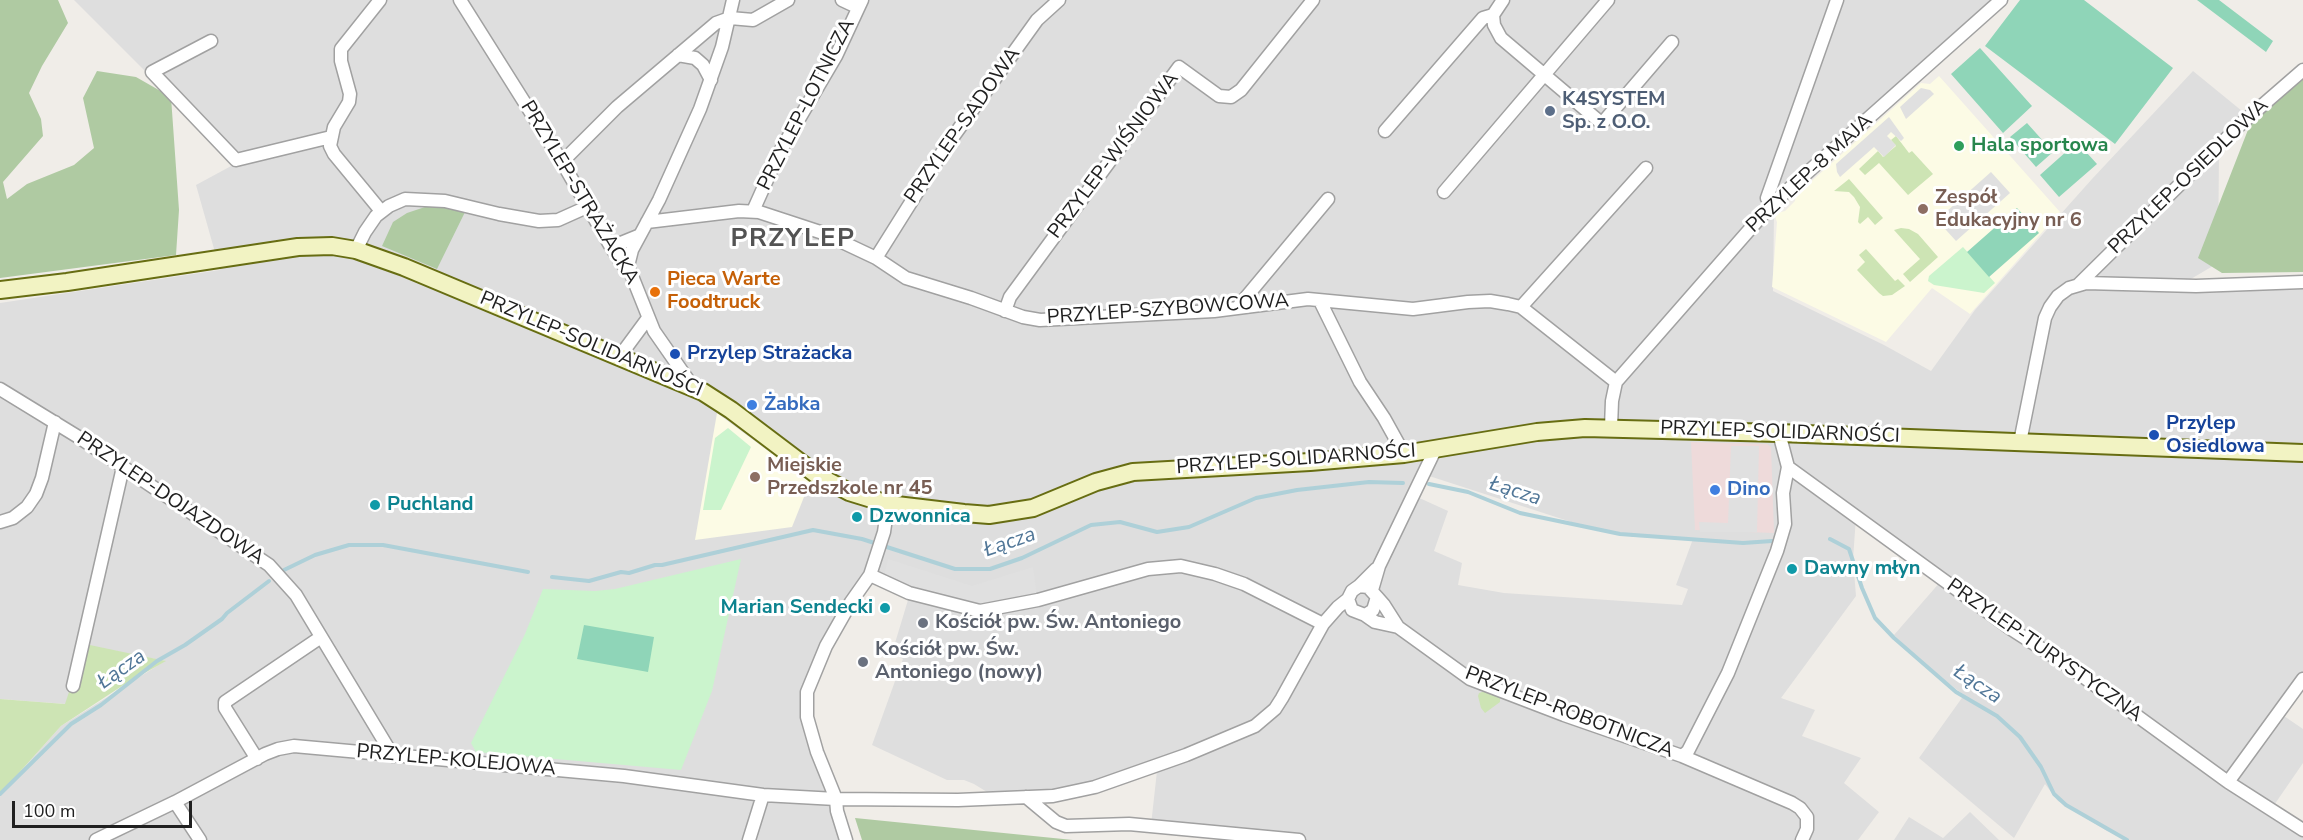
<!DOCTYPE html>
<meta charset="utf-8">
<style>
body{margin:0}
#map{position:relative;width:2303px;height:840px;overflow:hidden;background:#f0ede8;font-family:"Nunito Sans",sans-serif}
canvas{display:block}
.scale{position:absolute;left:12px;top:801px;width:180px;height:27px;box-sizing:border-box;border:3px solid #202020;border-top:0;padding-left:8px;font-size:18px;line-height:21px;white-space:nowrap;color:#202020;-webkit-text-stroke:4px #fff;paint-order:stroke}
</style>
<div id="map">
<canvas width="2303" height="840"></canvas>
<div class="scale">100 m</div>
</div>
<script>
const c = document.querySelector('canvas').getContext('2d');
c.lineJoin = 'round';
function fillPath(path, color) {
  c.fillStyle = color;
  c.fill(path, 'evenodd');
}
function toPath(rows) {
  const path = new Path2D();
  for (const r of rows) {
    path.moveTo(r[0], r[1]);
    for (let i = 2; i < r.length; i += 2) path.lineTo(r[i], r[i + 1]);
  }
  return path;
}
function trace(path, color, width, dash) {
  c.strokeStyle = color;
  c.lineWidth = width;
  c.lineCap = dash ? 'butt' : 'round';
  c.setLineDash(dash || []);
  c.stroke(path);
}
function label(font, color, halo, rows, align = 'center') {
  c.font = font + ' "Nunito Sans",sans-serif';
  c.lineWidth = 6;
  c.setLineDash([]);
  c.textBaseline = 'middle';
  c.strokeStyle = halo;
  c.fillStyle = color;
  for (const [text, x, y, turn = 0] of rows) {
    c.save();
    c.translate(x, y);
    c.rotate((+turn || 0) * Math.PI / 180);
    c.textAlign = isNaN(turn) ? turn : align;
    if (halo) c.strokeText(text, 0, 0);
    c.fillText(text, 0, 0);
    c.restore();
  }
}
fillPath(toPath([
 [74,0,1996,0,1927,73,1774,214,1773,291,1884,345,1931,371,1975,310,2092,179,2193,71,2253,120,2219,151,2218,263,2184,283,2303,276,2303,692,2300,690,2281,714,2303,729,2303,763,2270,811,2303,833,2303,840,2129,840,2107,831,2058,801,2045,784,2014,838,1919,758,1964,695,1924,665,1894,635,1941,581,1856,517,1853,559,1856,596,1781,698,1815,710,1802,736,1861,758,1844,783,1879,812,1858,840,1269,840,1151,825,1157,771,1032,804,1000,800,974,784,964,780,947,780,872,745,903,659,892,653,908,600,866,577,811,688,807,715,845,840,0,840,0,794,61,726,165,661,85,645,66,704,0,699,0,303,220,270,196,185,233,165,171,97],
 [1426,475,1596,530,1633,537,1693,539,1676,585,1688,589,1682,605,1504,593,1458,585,1462,563,1434,551,1448,511,1415,496],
 [1970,812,1999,840,1894,840,1909,817,1943,838]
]), '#dedede');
fillPath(toPath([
 [1691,442,1767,444,1771,447,1774,533,1695,530]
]), '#eedada');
fillPath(toPath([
 [1939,76,2060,212,1970,314,1932,288,1886,342,1772,287,1777,222,1774,214,1785,211,1795,201,1796,195,1921,83,1930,84],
 [717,413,810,482,792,527,695,540]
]), '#fcfbe5');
fillPath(toPath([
 [1896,136,1909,153,1912,151,1933,174,1908,195,1879,163,1865,175,1859,169,1878,151,1883,157,1896,146,1891,140],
 [1849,179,1883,218,1875,225,1868,217,1860,224,1858,222,1860,207,1854,197,1849,192,1834,191],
 [1901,228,1909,229,1918,234,1938,257,1910,282,1903,274,1920,259,1894,230],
 [1866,249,1895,281,1898,279,1905,286,1892,295,1883,296,1879,293,1857,270,1865,262,1859,255],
 [85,644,166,661,125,684,61,726,0,794,0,699,65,704],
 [1485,691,1499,696,1500,699,1500,702,1485,713,1481,708,1478,696,1479,693]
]), '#cde4b4');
fillPath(toPath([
 [0,0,58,0,68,23,42,66,29,93,41,119,43,136,3,182,7,199,27,184,74,165,94,148,83,98,97,71,136,77,171,97,179,210,176,255,0,278],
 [2303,75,2303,272,2222,273,2198,258,2253,117],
 [428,206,466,210,437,269,382,246,393,222,407,213],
 [855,818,1073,840,862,840]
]), '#afcaa2');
fillPath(toPath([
 [1963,247,1995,283,1984,293,1934,285,1928,281,1929,276],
 [728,428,751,447,721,510,703,510,715,438],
 [741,559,712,691,681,770,476,752,471,743,525,634,543,589,595,591,615,589]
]), '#cbf4cd');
fillPath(toPath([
 [2020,0,2084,0,2173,68,2115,144,1985,46],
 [2197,0,2219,0,2273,41,2266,52],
 [1980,48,2032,106,2003,133,1951,74],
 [2027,123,2053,152,2036,167,2010,137],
 [2077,142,2097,164,2059,197,2040,175],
 [2017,208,2039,233,1989,277,1967,252],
 [584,625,654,637,648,672,577,659]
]), '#8fd5b8');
fillPath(toPath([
 [1921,88,1930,90,1934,94,1906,119,1900,107],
 [1889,117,1904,138,1901,141,1891,132,1887,136,1896,145,1884,157,1874,147,1840,177,1837,172,1836,164],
 [1991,172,2010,193,1956,241,1937,220],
 [1731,446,1759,446,1757,532,1700,532,1699,522,1728,523],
 [888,559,972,586,1033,567,1037,596,982,607,911,588,884,575]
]), '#e0e0e0');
trace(toPath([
 [1429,484,1468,492,1520,513,1620,534,1743,543,1772,541],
 [1830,539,1849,549,1862,588,1875,618,1894,638,1956,692,1997,716,2020,737,2041,767,2054,794,2066,805,2127,840],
 [284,570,315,555,349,545,383,545,528,572],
 [552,577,589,581,621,572,629,573,655,565,662,565,813,530,862,539,955,569,990,569,1022,558,1091,525,1120,522,1157,532,1189,527,1256,498,1297,490,1369,482,1403,483],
 [0,794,71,724,101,705,157,661,185,645,222,619,227,613,269,581]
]), '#aed0d8', 4);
const street = toPath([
 [380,0,341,49,341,61,350,94,349,102,334,127,330,146,334,154,381,211],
 [460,0,562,162,611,247,622,264,628,266,654,331,693,387],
 [842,0,857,7],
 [1503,0,1493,15,1494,25,1501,38,1600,122,1605,120,1672,42],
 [211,41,152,72,236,160,331,137],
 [678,55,695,58,703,65,711,80],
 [1385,131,1483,18,1493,15],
 [562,162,617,107,716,23,730,18,753,20,788,0],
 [1444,192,1608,0],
 [1772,204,1767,198,1837,0],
 [753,211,779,153,836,56,862,0],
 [647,222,739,211,759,212,823,233,876,258,906,278,971,298,1023,317,1040,320,1214,311,1308,299,1413,309,1468,302,1490,301,1508,304,1521,307,1616,382],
 [611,247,638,236],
 [356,250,365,232,376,216,389,206,405,199,445,201,499,214,539,221,558,220,587,207],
 [876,258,945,148,1037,20,1059,0],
 [628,266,632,250,659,200,700,109,722,47,733,0],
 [2078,285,2242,123,2303,70],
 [1320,301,1360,382,1384,418,1404,454],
 [1521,307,1646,168],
 [1237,308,1328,199],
 [1005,311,1010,297,1179,67,1219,96,1231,97,1241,90,1313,0],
 [620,356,648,318],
 [0,389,80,438,269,565,296,595,393,756],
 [1611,427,1612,401,1616,382,1772,204,2001,0],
 [2020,442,2045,318,2050,307,2058,296,2069,288,2086,283,2196,286,2303,282],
 [1788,467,2011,629,2067,665,2228,782,2303,830],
 [0,522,13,518,27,507,36,494,42,478,55,422],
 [870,575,909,593,980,611,1038,600,1148,569,1181,566,1215,574,1244,584,1323,624],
 [1359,586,1368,587,1377,597,1373,610,1365,615,1352,610,1348,599,1352,591,1359,586,1376,569],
 [1372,590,1379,566,1435,450],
 [1377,597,1384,605,1398,627,1470,679,1564,715,1682,756,1792,803,1800,808,1807,817,1807,829,1802,840],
 [1365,615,1375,622,1398,627],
 [73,686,123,467],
 [1682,756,1688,751,1728,673,1777,551,1785,524,1783,493,1788,467,1779,433],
 [257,759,225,708,225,702,321,637],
 [2228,782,2303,679],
 [1026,797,1056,822,1066,826,1129,824,1299,840],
 [175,802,200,840],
 [96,840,175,802,265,754,278,749,294,746,624,776,763,795,836,799,958,800,1053,796,1095,787,1186,755,1255,726,1275,709,1282,698,1323,624,1338,607,1348,599],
 [749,840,763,795],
 [846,840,837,811,836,799,817,752,807,717,807,692,826,646,851,602,870,575,884,532,888,504]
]);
const secondary = toPath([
 [0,290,67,282,298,247,332,246,356,250,404,267,703,392,731,410,817,475,849,492,888,504,964,513,989,515,1033,508,1096,482,1133,472,1310,462,1404,454,1537,432,1585,428,1779,433,2303,453]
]);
trace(street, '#a1a1a1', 15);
trace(secondary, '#676d12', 20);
trace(street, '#fff', 12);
trace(secondary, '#f2f3c3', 16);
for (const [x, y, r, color] of [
 [1550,111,6,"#5c6f8a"],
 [1959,146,6,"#2e9e5b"],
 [1923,209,6,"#8d6e63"],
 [655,292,6,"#e8710a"],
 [675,354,6,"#1a4fb4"],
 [752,405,6,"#3f7fe0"],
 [2154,435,6,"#1a4fb4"],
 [755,477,6,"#8d6e63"],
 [1715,490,6,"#3f7fe0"],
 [375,505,6,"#0f9aa8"],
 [857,517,6,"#0f9aa8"],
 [1792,569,6,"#0f9aa8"],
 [885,608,6,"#0f9aa8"],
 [923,623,6,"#6b7280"],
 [863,662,6,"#6b7280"]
]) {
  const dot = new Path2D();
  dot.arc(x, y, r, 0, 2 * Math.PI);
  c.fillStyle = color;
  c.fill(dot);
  trace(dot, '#fff', 2);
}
label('bold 20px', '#4e5e75', '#fff', [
 ["K4SYSTEM",1562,100],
 ["Sp. z O.O.",1562,123]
], 'left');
label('20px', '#202020', '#fff', [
 ["PRZYLEP-LOTNICZA",807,105,-63],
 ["PRZYLEP-SADOWA",963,126,-55],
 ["PRZYLEP-WIŚNIOWA",1114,156,-53],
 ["PRZYLEP-8 MAJA",1810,174,-43],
 ["PRZYLEP-OSIEDLOWA",2189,177,-44],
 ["PRZYLEP-STRAŻACKA",579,193,59],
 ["PRZYLEP-SZYBOWCOWA",1168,310,-4],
 ["PRZYLEP-SOLIDARNOŚCI",591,345,23],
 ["PRZYLEP-SOLIDARNOŚCI",1780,433,2],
 ["PRZYLEP-SOLIDARNOŚCI",1296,460,-4],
 ["PRZYLEP-DOJAZDOWA",170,499,34],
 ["PRZYLEP-TURYSTYCZNA",2044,651,35],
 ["PRZYLEP-ROBOTNICZA",1569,713,21],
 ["PRZYLEP-KOLEJOWA",456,761,5]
]);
label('bold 20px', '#27864d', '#fff', [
 ["Hala sportowa",1971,146]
], 'left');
label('bold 20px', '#785e54', '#fff', [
 ["Zespół",1935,198],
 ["Edukacyjny nr 6",1935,221],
 ["Miejskie",767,466],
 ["Przedszkole nr 45",767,489]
], 'left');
label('bold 20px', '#c56008', '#fff', [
 ["Pieca Warte",667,280],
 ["Foodtruck",667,303]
], 'left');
label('bold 20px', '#164399', '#fff', [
 ["Przylep Strażacka",687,354],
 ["Przylep",2166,424],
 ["Osiedlowa",2166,447]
], 'left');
label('bold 20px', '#366cbe', '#fff', [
 ["Żabka",764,405],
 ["Dino",1727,490]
], 'left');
label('bold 20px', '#0d838f', '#fff', [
 ["Puchland",387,505],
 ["Dzwonnica",869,517],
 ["Dawny młyn",1804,569],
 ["Marian Sendecki",873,608,"right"]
], 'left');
label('bold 20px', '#5b616d', '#fff', [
 ["Kościół pw. Św. Antoniego",935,623],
 ["Kościół pw. Św.",875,650],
 ["Antoniego (nowy)",875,673]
], 'left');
label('italic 21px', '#507697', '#fff', [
 ["Łącza",1515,492,18],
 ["Łącza",1010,543,-19],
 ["Łącza",122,670,-35],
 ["Łącza",1977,685,34]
]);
c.letterSpacing = '1.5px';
label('bold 26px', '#535353', '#fff', [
 ["PRZYLEP",793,240]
]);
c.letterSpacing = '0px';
</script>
